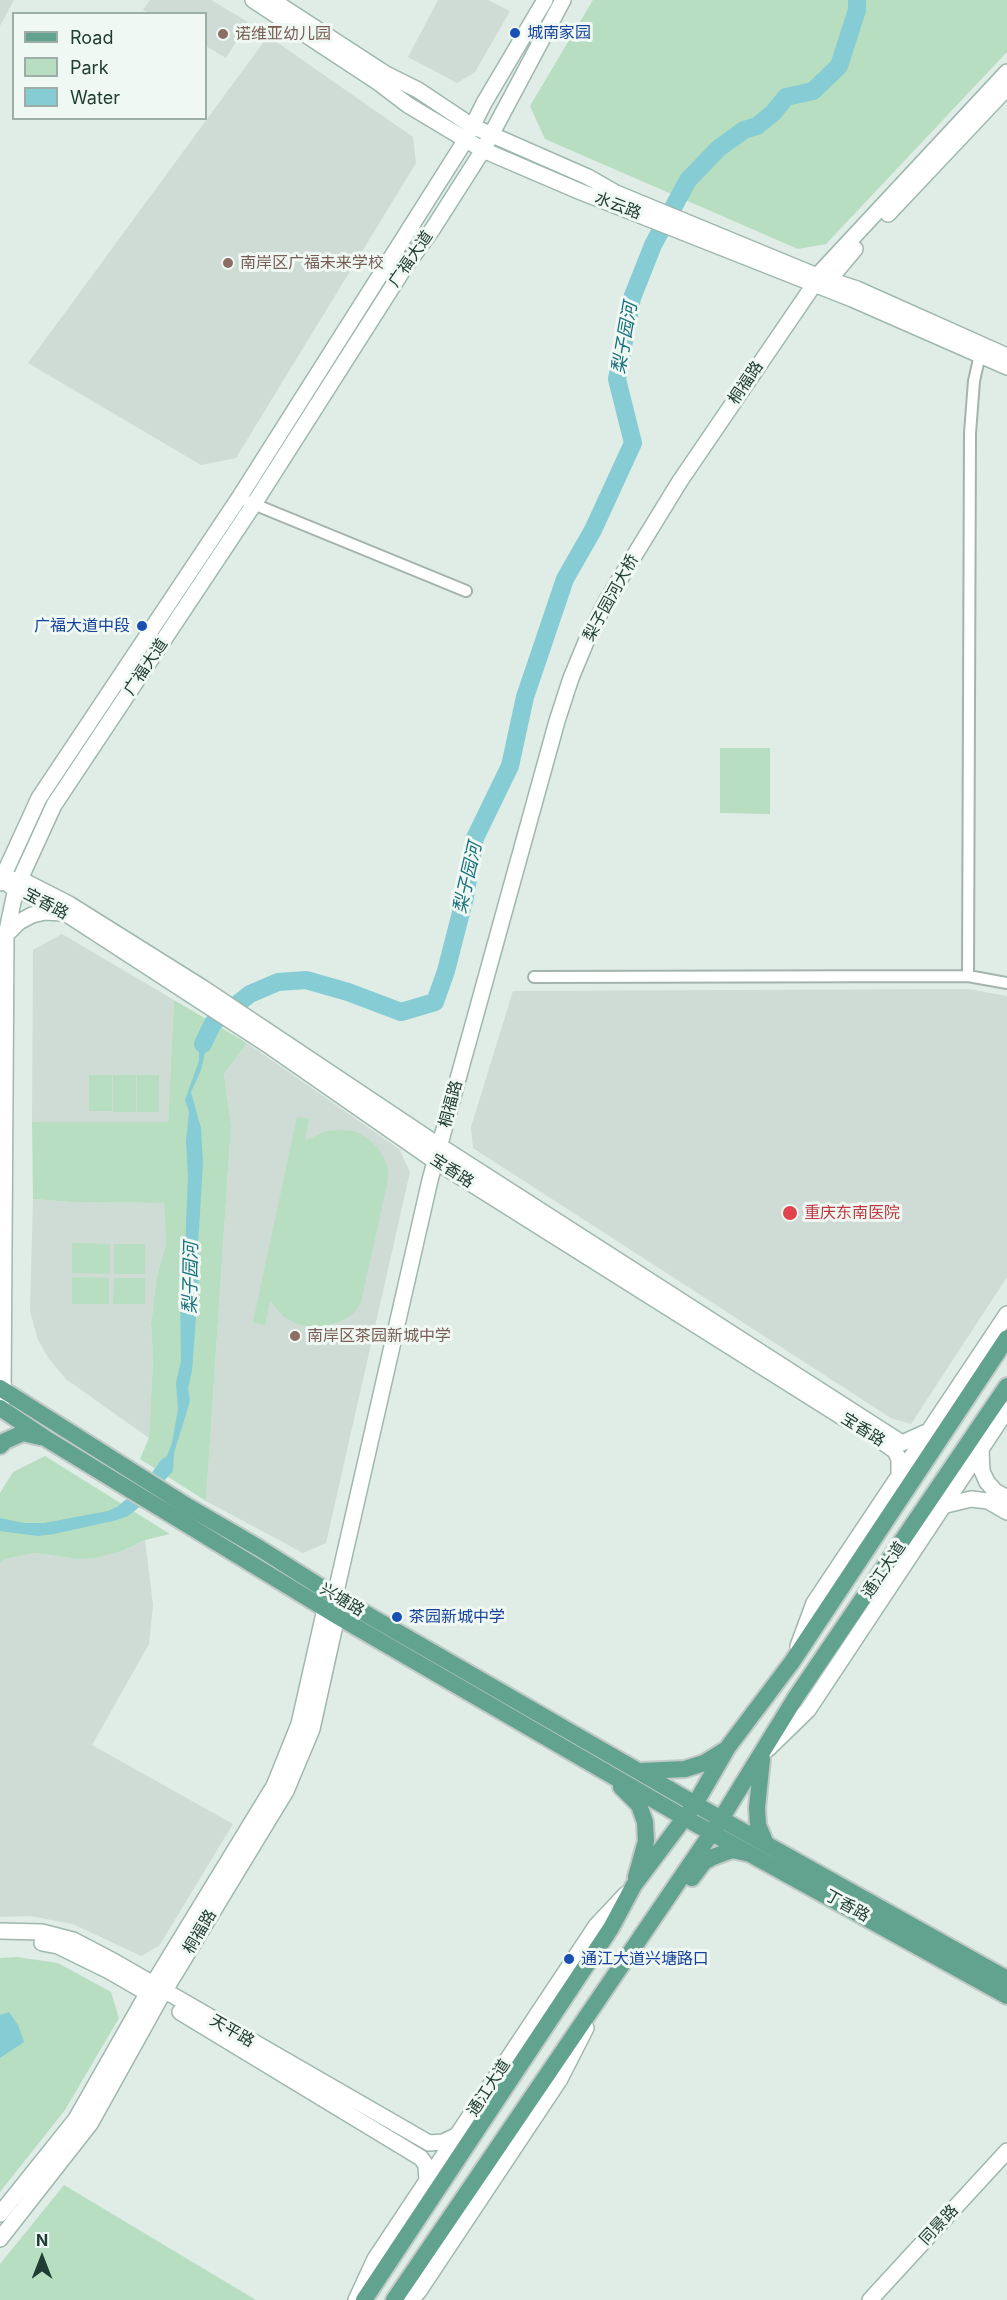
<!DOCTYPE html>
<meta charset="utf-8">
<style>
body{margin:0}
#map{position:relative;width:1007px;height:2300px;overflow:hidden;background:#e0ece6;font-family:Inter,sans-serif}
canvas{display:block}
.legend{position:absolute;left:12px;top:12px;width:195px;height:108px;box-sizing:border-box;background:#f0f8f4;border:2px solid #9dada7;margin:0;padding:8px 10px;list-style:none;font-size:18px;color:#203d33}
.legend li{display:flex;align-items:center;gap:12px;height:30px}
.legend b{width:30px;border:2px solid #9dada7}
.north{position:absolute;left:12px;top:2228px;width:60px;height:60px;-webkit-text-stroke:4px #f0f8f4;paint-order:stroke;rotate:0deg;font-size:16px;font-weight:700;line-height:24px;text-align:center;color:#203d33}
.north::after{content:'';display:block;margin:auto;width:21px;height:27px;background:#203d33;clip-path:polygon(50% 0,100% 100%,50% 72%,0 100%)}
</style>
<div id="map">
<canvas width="1007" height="2300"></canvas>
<ul class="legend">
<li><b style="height:8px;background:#62a38f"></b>Road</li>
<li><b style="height:16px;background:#b7dec0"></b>Park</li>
<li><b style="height:16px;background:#85ccd4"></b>Water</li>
</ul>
<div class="north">N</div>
</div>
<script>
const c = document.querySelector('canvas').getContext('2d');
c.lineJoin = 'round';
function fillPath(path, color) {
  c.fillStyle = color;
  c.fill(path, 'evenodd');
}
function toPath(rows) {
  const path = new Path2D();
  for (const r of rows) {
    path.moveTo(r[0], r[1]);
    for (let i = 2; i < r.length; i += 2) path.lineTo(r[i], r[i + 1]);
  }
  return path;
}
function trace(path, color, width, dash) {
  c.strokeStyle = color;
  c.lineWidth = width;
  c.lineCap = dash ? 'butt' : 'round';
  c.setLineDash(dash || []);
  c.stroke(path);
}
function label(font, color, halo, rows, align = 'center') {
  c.font = font + ' Inter,"Noto Sans SC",sans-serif';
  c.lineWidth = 6;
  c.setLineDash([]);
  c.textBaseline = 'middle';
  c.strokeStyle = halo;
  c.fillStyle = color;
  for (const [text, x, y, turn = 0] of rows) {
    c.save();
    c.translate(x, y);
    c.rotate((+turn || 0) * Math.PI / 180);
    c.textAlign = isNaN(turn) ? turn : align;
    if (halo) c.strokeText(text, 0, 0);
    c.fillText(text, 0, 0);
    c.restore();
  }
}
fillPath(toPath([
 [0,0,14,0,0,26],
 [150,0,211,0,248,22,226,58,206,46,206,14,149,13,143,10],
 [438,0,488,0,510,11,475,72,457,83,408,57],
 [268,36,413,137,416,163,236,458,201,465,28,363],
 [62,934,174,1000,168,1122,32,1122,33,950],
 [968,989,1007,996,1007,1277,911,1424,891,1418,473,1148,471,1127,513,991],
 [247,1043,399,1149,410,1172,326,1543,303,1553,206,1501,231,1125,224,1074],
 [33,1199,72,1202,164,1203,166,1244,157,1276,151,1324,153,1358,149,1438,66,1379,49,1359,38,1340,30,1311],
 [145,1540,153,1605,149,1644,92,1745,233,1824,159,1946,141,1956,73,1924,30,1916,0,1917,0,1563,5,1559,36,1553,76,1559,122,1551]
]), '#cedcd5');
fillPath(toPath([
 [593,0,1007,0,1007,52,826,244,798,249,545,139,530,106],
 [720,748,770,748,770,814,720,813],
 [174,1000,247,1043,224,1074,231,1125,206,1501,140,1459,149,1438,153,1358,151,1324,157,1276,166,1244,164,1203,72,1202,33,1199,32,1122,168,1122],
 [89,1075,112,1075,112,1111,89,1111],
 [113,1075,136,1075,136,1112,113,1112],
 [137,1075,159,1075,159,1112,137,1112],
 [297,1117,309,1119,305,1141,326,1131,339,1130,354,1131,367,1138,377,1147,384,1158,388,1169,388,1180,361,1302,355,1312,343,1320,327,1326,309,1327,295,1323,284,1317,270,1301,265,1325,253,1322],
 [72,1243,110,1244,110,1274,72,1273],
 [114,1244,145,1244,145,1274,114,1274],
 [72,1277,109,1278,109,1304,72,1304],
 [114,1278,145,1278,145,1304,113,1304],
 [45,1456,170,1534,145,1540,122,1551,94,1558,76,1559,36,1553,5,1559,0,1563,0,1493,13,1472],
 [17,1957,58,1963,111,1992,119,2018,65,2110,0,2192,0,1958],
 [64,2185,256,2300,0,2300,0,2264]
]), '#b7dec0');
fillPath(toPath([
 [209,1020,219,1026,214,1029,208,1039,201,1070,191,1092,201,1128,203,1162,198,1246,200,1263,192,1371,188,1388,190,1401,174,1453,173,1471,142,1505,128,1516,117,1520,54,1534,38,1536,0,1531,0,1518,24,1523,44,1523,108,1511,117,1507,143,1485,161,1460,167,1456,172,1443,178,1409,176,1383,181,1361,180,1292,184,1272,188,1177,186,1141,189,1112,185,1100,199,1061,199,1042],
 [9,2012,18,2025,24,2042,0,2058,0,2015]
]), '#85ccd4');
trace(toPath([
 [203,1044,213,1023,250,994,278,982,306,980,348,992,401,1012,435,1002,446,971,465,897,475,838,510,766,525,697,565,579,593,530,633,443,617,379,632,298,653,245,688,180,719,148,744,130,757,126,773,113,786,97,813,91,839,66,857,10,857,0]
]), '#85ccd4', 18);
const street = toPath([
 [239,498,466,591],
 [968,976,970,433,974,381,981,350],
 [534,977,968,976,1007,983]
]);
const secondary = toPath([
 [253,0,379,83,408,105,483,150,581,192,852,299,1007,367],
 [272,0,386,74,418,90,472,126,490,134,588,177,616,193,817,276,857,289,1007,356],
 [888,214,1007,88],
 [822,283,829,280,855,249],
 [0,881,20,879,69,904,203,988,429,1139,902,1443,931,1430],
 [0,883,39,798,239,498,465,141,484,103,545,0],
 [9,885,65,913,271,1047,435,1161,845,1419],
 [6,935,19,922,32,915,45,912,62,913],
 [3,1399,6,935,16,888,54,805,254,504,405,267,432,230,483,150,563,0],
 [881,1441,895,1451,899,1459,899,1476],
 [981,1449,982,1471,987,1482,995,1491,1007,1498],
 [942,1506,971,1499,988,1501,1007,1512],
 [798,1646,814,1603,1007,1314],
 [768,1749,808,1710,1007,1410],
 [0,1931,42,1932,73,1940,115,1962,429,2143,443,2142,458,2135],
 [42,1943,58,1946,109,1971,154,1997],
 [180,2012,421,2158,426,2165,427,2182],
 [0,2214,76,2119,147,1994,274,1786,299,1724,325,1609,331,1601],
 [0,2239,90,2124,159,2000,286,1791,312,1729,337,1616,335,1596,430,1180,557,721,571,678,588,637,607,600,680,481,813,286,817,276,1007,72],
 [356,2300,375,2259,596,1926,626,1894],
 [411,2300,419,2291,560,2079,586,2028],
 [870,2300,1007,2151]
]);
const primary = toPath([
 [0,1388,187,1506,259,1548,335,1596,721,1819,1007,1979],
 [0,1408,45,1438,337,1616,685,1818,1007,1996],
 [0,1446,5,1441,23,1433,40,1437],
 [762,1759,757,1808,758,1825,766,1844],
 [642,1771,685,1769,704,1763,725,1750],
 [621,1787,639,1805,645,1822,646,1841,636,1877],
 [692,1878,704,1862,713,1857,732,1850,746,1853],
 [364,2300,611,1928,634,1885,695,1804,728,1747,792,1662,1007,1338],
 [394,2300,721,1819,796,1697,1007,1386]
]);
trace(street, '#a3b4ad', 14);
trace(secondary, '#9eb8ad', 18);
trace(primary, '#c1c9c6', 20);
trace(street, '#fff', 10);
trace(secondary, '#fff', 15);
trace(primary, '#62a38f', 16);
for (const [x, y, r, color] of [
 [515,33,6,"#1a4fb4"],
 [223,34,6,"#8d6e63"],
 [228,263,6,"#8d6e63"],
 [142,626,6,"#1a4fb4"],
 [790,1213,8,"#e0444e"],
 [295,1336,6,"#8d6e63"],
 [397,1617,6,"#1a4fb4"],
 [569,1959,6,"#1a4fb4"]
]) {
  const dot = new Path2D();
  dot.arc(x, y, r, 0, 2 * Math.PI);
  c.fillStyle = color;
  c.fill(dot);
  trace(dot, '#f0f8f4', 2);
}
label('16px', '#164399', '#f0f8f4', [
 ["城南家园",527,33],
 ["广福大道中段",130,626,"right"],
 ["茶园新城中学",409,1617],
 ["通江大道兴塘路口",581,1959]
], 'left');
label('16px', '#785e54', '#f0f8f4', [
 ["诺维亚幼儿园",235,34],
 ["南岸区广福未来学校",240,263],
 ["南岸区茶园新城中学",307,1336]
], 'left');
label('16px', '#203d33', '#f0f8f4', [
 ["水云路",618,206,21],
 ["广福大道",411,259,-55],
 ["桐福路",746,383,-56],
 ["梨子园河大桥",611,598,-61],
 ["广福大道",146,667,-56],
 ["宝香路",46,904,28],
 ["桐福路",451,1104,-75],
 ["宝香路",452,1171,33],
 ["宝香路",863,1430,32],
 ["通江大道",884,1570,-56],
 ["兴塘路",342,1600,31],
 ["丁香路",847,1906,29],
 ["桐福路",200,1932,-59],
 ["天平路",232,2031,30],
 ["通江大道",489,2088,-57],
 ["同景路",939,2225,-47]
]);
label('16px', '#be3a42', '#f0f8f4', [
 ["重庆东南医院",804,1213]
], 'left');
label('italic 18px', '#17707b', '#f0f8f4', [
 ["梨子园河",625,338,-80],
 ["梨子园河",468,878,-77],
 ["梨子园河",191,1278,-89]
]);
</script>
